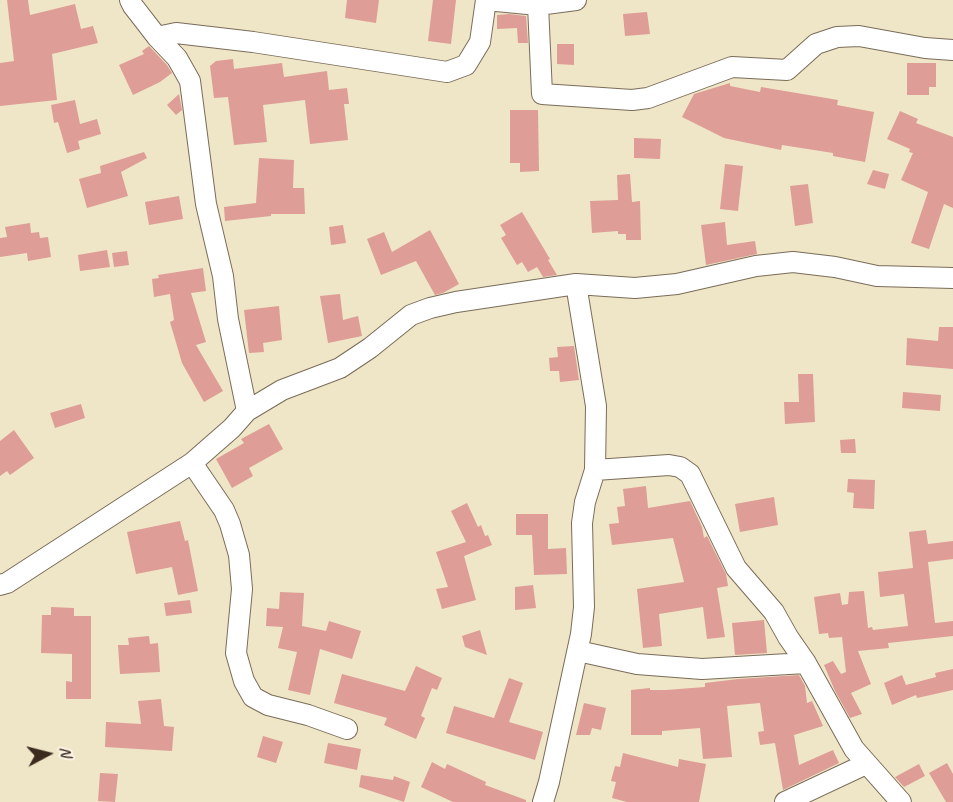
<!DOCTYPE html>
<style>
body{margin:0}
#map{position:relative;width:953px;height:802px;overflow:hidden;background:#efe6c7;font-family:Caveat,sans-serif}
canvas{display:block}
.north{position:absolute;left:18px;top:724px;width:60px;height:60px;-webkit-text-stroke:4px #fcf5e5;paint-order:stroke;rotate:83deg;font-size:16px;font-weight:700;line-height:24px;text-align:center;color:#3b2a1e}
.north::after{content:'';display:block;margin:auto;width:21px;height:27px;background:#3b2a1e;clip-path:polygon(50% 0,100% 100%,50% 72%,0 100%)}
</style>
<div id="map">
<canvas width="953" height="802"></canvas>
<div class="north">N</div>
</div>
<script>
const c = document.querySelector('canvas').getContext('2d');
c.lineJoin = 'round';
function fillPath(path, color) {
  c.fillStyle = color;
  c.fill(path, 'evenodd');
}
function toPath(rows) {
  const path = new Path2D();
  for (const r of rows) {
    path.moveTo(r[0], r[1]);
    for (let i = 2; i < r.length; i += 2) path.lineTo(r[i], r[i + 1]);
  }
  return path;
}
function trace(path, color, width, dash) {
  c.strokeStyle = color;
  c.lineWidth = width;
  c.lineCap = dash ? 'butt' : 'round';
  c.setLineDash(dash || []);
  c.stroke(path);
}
fillPath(toPath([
 [7,0,28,0,30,15,75,4,81,29,93,26,98,43,52,54,57,100,0,106,0,63,14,61],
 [347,0,379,0,376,23,345,18],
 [433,0,456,0,451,44,428,41],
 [647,12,650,34,625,36,623,14],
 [509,14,526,16,528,43,518,43,517,28,497,29,497,15],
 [557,44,574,44,574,65,557,64],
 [149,46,167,65,172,73,160,82,133,95,119,65,144,54,142,51],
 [233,59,234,69,282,63,284,77,327,71,329,90,347,88,349,104,344,104,348,140,310,144,305,100,263,105,267,142,234,145,228,97,214,98,210,66,216,61],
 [907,63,936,63,936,87,929,87,929,95,907,95],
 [730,83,730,86,760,92,761,87,838,100,837,105,874,112,865,162,833,156,833,153,782,145,781,150,724,138,682,117,694,94],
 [179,94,182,110,176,115,167,105],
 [75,100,80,124,97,119,101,134,78,141,80,149,67,153,58,122,54,123,51,105],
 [510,110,538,110,539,171,520,172,520,163,510,163],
 [900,111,918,119,916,123,953,137,953,208,944,204,929,249,911,243,928,192,901,180,913,153,909,152,910,149,887,139],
 [634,138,661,139,660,159,634,158],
 [144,152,147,158,121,172,128,196,87,208,79,179,101,173,100,166],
 [259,158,294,160,293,188,304,188,305,214,271,214,271,216,225,221,224,207,256,203],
 [725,164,743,166,738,211,720,209],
 [873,170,889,174,885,189,867,184],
 [630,174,632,202,640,201,641,240,626,240,626,234,618,234,618,231,592,233,590,201,618,200,617,175],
 [808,184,813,223,795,226,790,186],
 [179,196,183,219,149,225,145,202],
 [522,212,550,259,548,260,557,275,543,277,537,267,528,272,522,262,517,265,501,238,506,235,500,225],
 [725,222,727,245,755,241,757,254,706,265,701,225],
 [30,223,31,233,39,232,40,238,48,237,51,257,28,261,27,253,0,257,0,238,7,237,5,227],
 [343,225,346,243,331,245,329,227],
 [430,230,459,284,443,293,435,295,416,261,381,275,367,239,384,232,392,252],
 [107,250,110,267,80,271,78,255],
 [127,251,129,265,114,267,112,253],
 [203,268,206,291,191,293,206,342,196,345,223,391,204,402,182,363,170,322,174,320,170,294,154,297,152,279,159,278,158,275],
 [340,294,343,320,358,316,362,336,328,343,320,296],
 [279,306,282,340,263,343,264,352,249,353,244,310],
 [939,327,953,327,953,369,906,365,907,338,938,341],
 [574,346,579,380,560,382,559,371,550,371,549,358,558,357,557,347],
 [798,374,813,374,815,422,785,424,784,402,799,402],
 [903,392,941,395,940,411,902,408],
 [81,404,85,418,55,428,50,413],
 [269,424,283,449,249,468,253,476,232,488,216,459,244,443,241,439],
 [14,430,34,458,10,475,7,471,0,476,0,441],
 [855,439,856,453,841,453,840,440],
 [848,479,875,480,874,509,853,508,854,493,847,492],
 [646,486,648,508,690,501,702,527,704,538,707,536,726,574,728,586,717,588,725,637,707,639,703,607,659,614,662,646,643,648,637,589,684,582,673,538,612,545,609,524,619,523,617,507,625,506,623,489],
 [774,497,778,525,740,532,735,504],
 [467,503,478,527,481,525,485,536,488,535,492,545,464,556,476,600,442,609,436,589,448,587,436,552,466,542,451,511],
 [516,514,548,514,548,549,566,548,567,574,534,575,532,535,516,535],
 [180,521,185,541,188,540,198,591,178,595,172,567,136,574,127,532],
 [926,530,928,544,953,541,953,559,928,562,935,623,953,621,953,636,888,643,889,648,858,651,871,684,851,693,862,714,850,718,835,691,824,665,833,661,841,674,846,672,842,637,829,638,828,633,819,634,814,597,840,593,842,605,848,604,849,592,864,591,868,628,872,627,873,630,908,626,904,594,880,597,878,572,913,568,909,532],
 [533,585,536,608,515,610,515,587],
 [280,592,304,593,302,626,326,631,329,621,361,631,352,659,320,649,310,695,288,690,297,652,278,648,283,627,266,626,267,608,279,609],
 [190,600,192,613,166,616,164,603],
 [51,607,74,608,74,616,91,616,91,699,66,699,66,681,72,682,72,654,41,653,42,615,51,615],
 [764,620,767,653,735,655,732,623],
 [480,630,487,655,465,647,462,636],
 [149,636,150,644,158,643,160,672,120,674,118,645,129,645,128,638],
 [416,666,442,678,437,690,432,688,421,716,425,718,416,739,384,725,387,718,334,703,342,674,405,691],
 [953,669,953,690,917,698,916,695,892,705,884,683,902,675,906,685,936,677,935,673],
 [799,675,805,686,807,703,812,701,823,726,794,735,799,765,833,750,839,763,783,790,775,743,760,745,758,732,764,731,760,703,727,706,732,757,703,759,700,728,662,731,662,735,631,735,631,690,650,688,650,690,666,690,705,687,705,683,738,679],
 [509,678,523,683,509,722,543,732,535,760,446,733,454,706,494,718],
 [161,699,164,726,174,727,172,751,105,747,106,722,141,724,138,701],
 [584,703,606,708,601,730,592,728,590,735,576,735],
 [263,736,283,742,276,763,257,757],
 [328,743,361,749,357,770,324,763],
 [623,753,678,767,679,759,706,764,699,802,627,802,612,798,616,782,611,781,615,766,620,767],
 [432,762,445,769,447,764,486,782,485,785,526,800,526,802,453,802,421,787],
 [947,763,953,774,953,802,946,802,929,773],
 [919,764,925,776,904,787,895,777],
 [100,773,118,774,115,802,98,801],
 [361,775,393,780,394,776,410,782,404,802,359,787]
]), '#de9d97');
const street = toPath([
 [130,0,133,6,157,37,177,58,190,81,206,204,223,276,228,319,247,411],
 [486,0,538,5,542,94,632,100,648,98,732,67,787,70,816,44,837,37,859,36,925,48,953,50],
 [538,5,576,0],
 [157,37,176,33,253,42,447,72,466,65,480,42,486,0],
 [192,463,224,510,230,524,239,555,242,589,236,653,244,681,253,697,268,705,308,715,347,729],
 [595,470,669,465,680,467,690,474,736,568,774,612,788,637,806,663,854,749,901,802],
 [0,585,7,583,192,463,232,428,247,411,282,390,340,368,370,348,411,315,430,308,456,302,576,284,635,288,677,284,756,266,793,262,835,267,877,276,953,278],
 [578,651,637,664,702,669,806,663],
 [543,802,549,782,581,634,584,607,582,523,585,502,595,470,596,406,576,284],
 [785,802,866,764]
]);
trace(street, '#7a6c59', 22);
trace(street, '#fff', 20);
</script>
